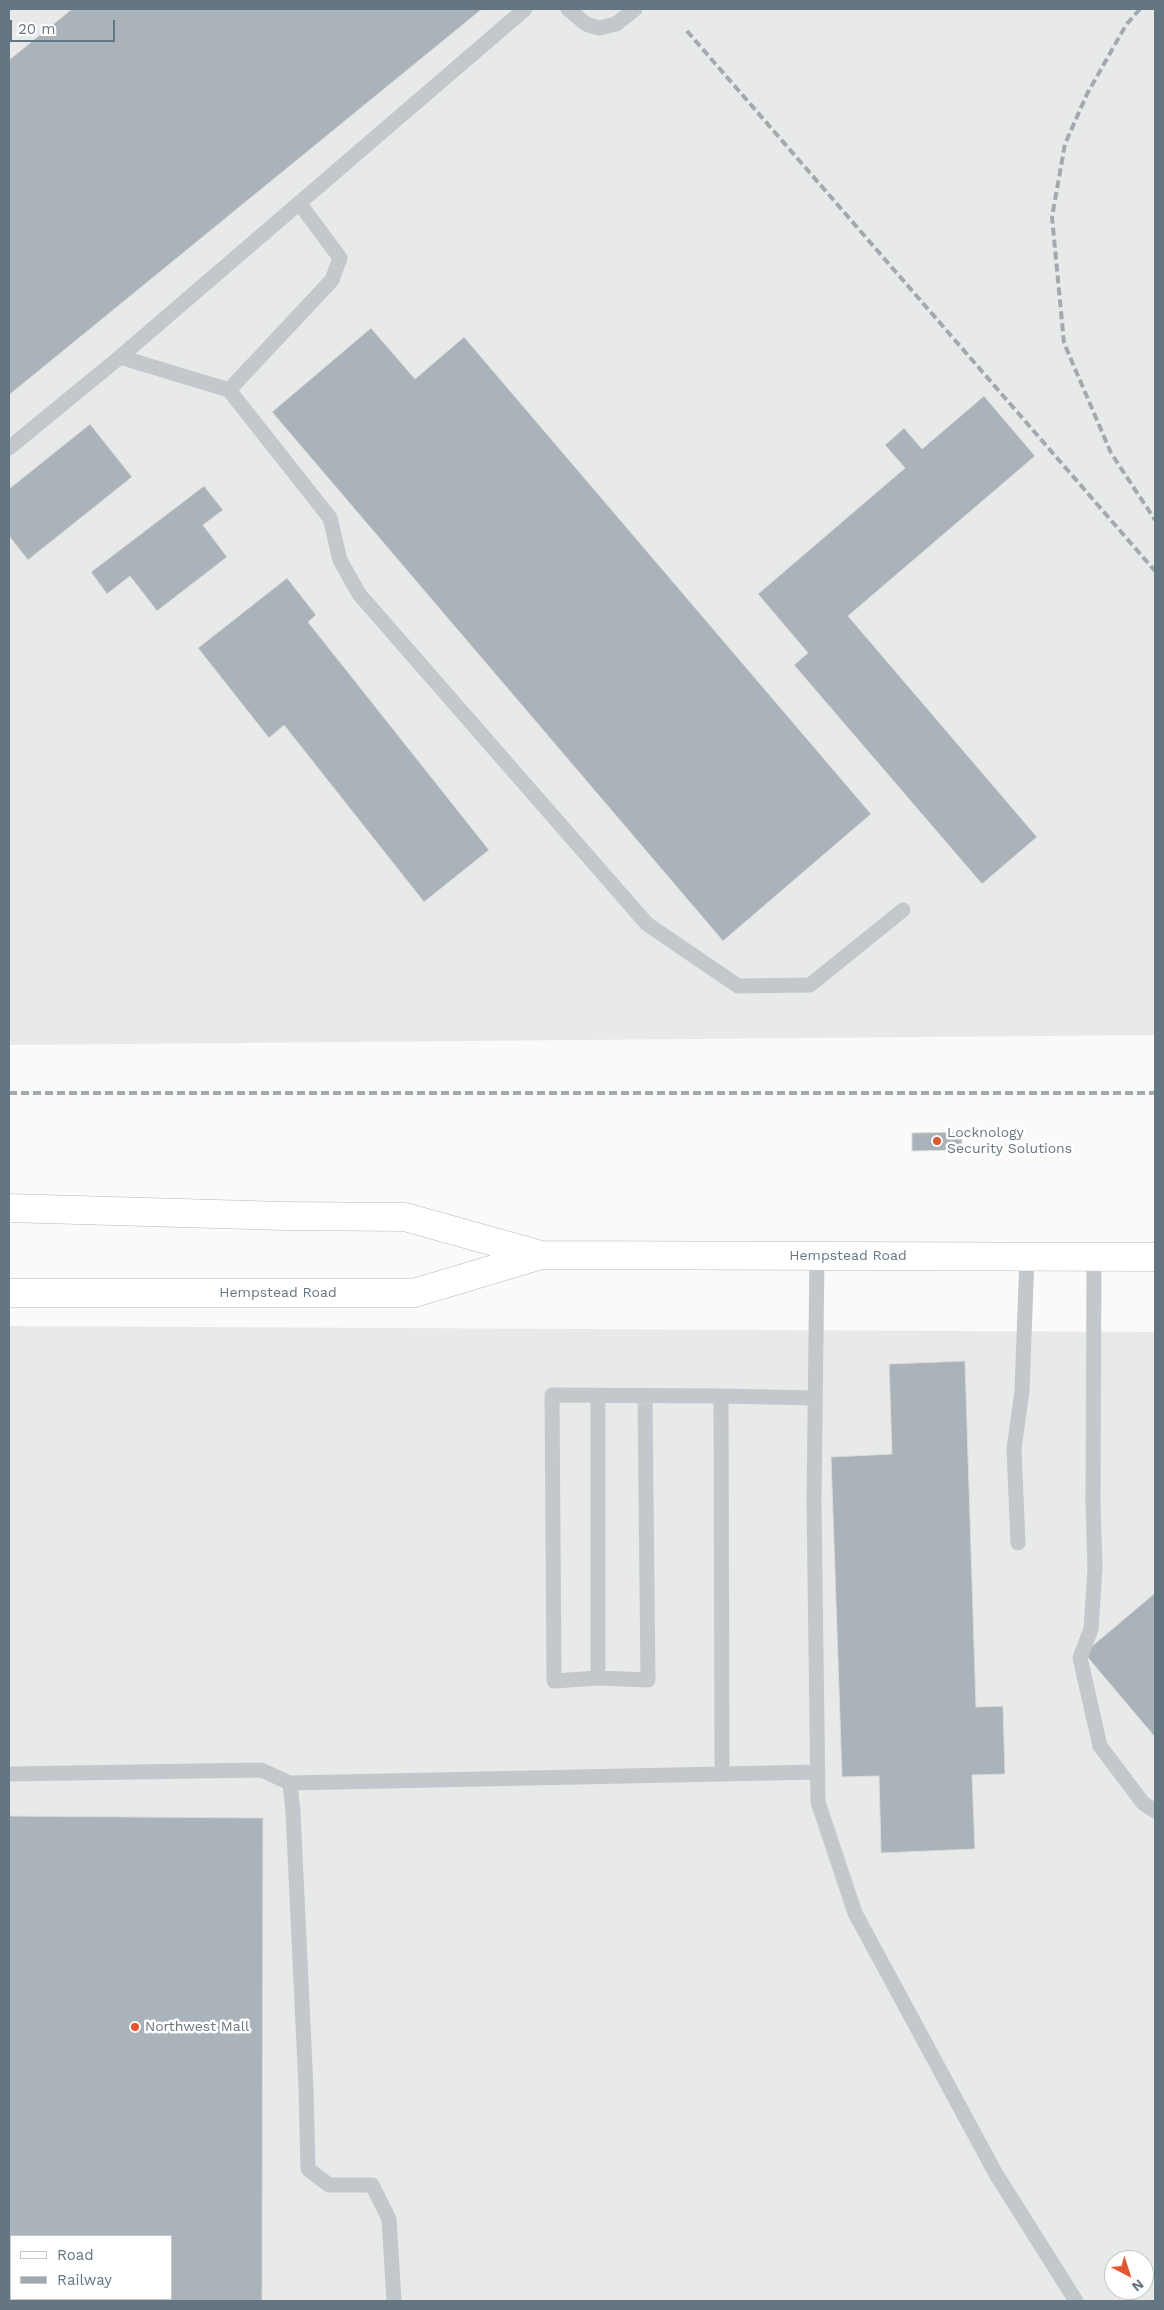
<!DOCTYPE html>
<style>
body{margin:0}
#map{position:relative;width:1164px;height:2310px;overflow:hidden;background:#fafaf8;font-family:"Work Sans",sans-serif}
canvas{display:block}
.frame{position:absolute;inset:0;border:10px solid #657683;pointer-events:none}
.legend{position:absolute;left:10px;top:2235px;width:162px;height:65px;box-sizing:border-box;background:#fff;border:1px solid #c1c8cd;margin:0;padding:6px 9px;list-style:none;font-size:15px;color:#657683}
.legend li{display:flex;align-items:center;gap:10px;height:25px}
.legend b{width:25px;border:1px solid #c1c8cd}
.north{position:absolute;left:1104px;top:2250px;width:50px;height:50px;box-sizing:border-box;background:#fff;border:1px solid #c1c8cd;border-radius:50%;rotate:140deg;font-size:14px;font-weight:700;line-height:20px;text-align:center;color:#657683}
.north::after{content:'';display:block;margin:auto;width:18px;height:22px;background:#e4572e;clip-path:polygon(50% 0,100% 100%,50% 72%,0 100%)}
.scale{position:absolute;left:10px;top:20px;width:105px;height:22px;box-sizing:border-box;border:2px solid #657683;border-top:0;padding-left:6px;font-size:15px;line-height:18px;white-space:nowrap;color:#657683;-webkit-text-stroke:4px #fff;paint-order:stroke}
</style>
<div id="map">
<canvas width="1164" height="2310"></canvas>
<div class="frame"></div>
<ul class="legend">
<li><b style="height:6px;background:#fff"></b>Road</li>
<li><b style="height:6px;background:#a2aab0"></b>Railway</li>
</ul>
<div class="north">N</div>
<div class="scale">20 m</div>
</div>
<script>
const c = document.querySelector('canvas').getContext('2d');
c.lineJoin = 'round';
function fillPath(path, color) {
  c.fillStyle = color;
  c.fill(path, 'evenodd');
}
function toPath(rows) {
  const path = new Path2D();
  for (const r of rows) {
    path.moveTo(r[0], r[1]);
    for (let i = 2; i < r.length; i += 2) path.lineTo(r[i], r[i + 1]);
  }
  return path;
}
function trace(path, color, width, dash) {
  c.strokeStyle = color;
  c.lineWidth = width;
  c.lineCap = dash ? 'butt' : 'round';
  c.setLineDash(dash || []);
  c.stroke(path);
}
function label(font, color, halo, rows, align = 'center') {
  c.font = font + ' "Work Sans",sans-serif';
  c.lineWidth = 5;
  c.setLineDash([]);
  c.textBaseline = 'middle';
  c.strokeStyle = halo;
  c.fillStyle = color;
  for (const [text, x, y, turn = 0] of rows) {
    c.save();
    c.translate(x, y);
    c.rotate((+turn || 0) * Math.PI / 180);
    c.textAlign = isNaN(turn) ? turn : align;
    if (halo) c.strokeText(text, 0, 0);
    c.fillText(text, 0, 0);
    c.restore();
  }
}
fillPath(toPath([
 [9,9,1155,9,1155,1035,9,1045],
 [9,1326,1155,1332,1155,2301,9,2301],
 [11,2236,171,2236,171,2299,11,2299],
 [1114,2260,1144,2260,1144,2290,1114,2290]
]), '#e8e9e9');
const building = toPath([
 [72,9,482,9,9,395,9,60,72,9],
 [371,328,415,379,464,337,871,814,723,941,272,412,371,328],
 [984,396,1035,456,848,616,1037,837,982,884,794,665,808,653,758,594,905,468,885,445,904,428,922,449,984,396],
 [90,424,132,477,28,560,9,536,9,489,90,424],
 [204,486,223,510,203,525,227,557,157,611,130,576,107,594,91,572,204,486],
 [287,578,316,615,308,622,489,850,424,902,284,725,269,738,198,648,287,578],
 [962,1132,962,1150,912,1151,912,1133,962,1132],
 [965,1361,976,1707,1003,1706,1005,1774,972,1775,975,1849,881,1853,879,1776,842,1777,831,1457,892,1454,889,1364,965,1361],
 [1155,1593,1155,1737,1084,1653,1155,1593],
 [9,1816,263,1818,262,2301,9,2301,9,1816],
 [11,2236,171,2236,171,2299,11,2299,11,2236]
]);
fillPath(building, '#aab3b9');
trace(building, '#dcdcda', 1);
const secondary = toPath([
 [9,1208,284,1216,405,1217,541,1255,1155,1257],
 [9,1293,414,1293,541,1255]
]);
trace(secondary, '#b3babf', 29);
trace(toPath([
 [568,9,586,24,599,28,616,24,635,9],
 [120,357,229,390,330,518,340,560,359,594,647,924,738,986,810,985,903,910],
 [229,390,332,280,340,258,300,204],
 [9,448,120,357,525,9],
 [817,1255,814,1501,818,1802,855,1913,996,2174,1076,2301],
 [1094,1257,1093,1503,1095,1568,1091,1629,1080,1658,1100,1746,1143,1803,1155,1811],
 [645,1396,648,1680,598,1678,554,1681,552,1395,721,1396],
 [1018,1543,1014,1449,1022,1391,1027,1256],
 [598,1678,598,1397],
 [9,1774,261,1770,290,1783,293,1812,306,2088,308,2169,329,2185,372,2185,389,2219,394,2301],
 [722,1774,721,1396,815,1398],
 [290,1783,818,1772]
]), '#c3c8cc', 15);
trace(secondary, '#fff', 28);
trace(toPath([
 [1140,9,1126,25,1087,94,1065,144,1052,217,1064,343,1111,453,1155,520],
 [687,31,1155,571],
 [9,1093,1155,1093]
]), '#a2aab0', 4, [8, 4]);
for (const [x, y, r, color] of [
 [937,1141,5,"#e4572e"],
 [135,2027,5,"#e4572e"]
]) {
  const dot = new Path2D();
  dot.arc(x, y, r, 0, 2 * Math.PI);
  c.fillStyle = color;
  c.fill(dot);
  trace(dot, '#fff', 2);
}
label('14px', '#657683', '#fff', [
 ["Locknology",947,1133],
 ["Security Solutions",947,1149],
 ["Northwest Mall",145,2027]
], 'left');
label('14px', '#657683', '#fff', [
 ["Hempstead Road",848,1256],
 ["Hempstead Road",278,1293]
]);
</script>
